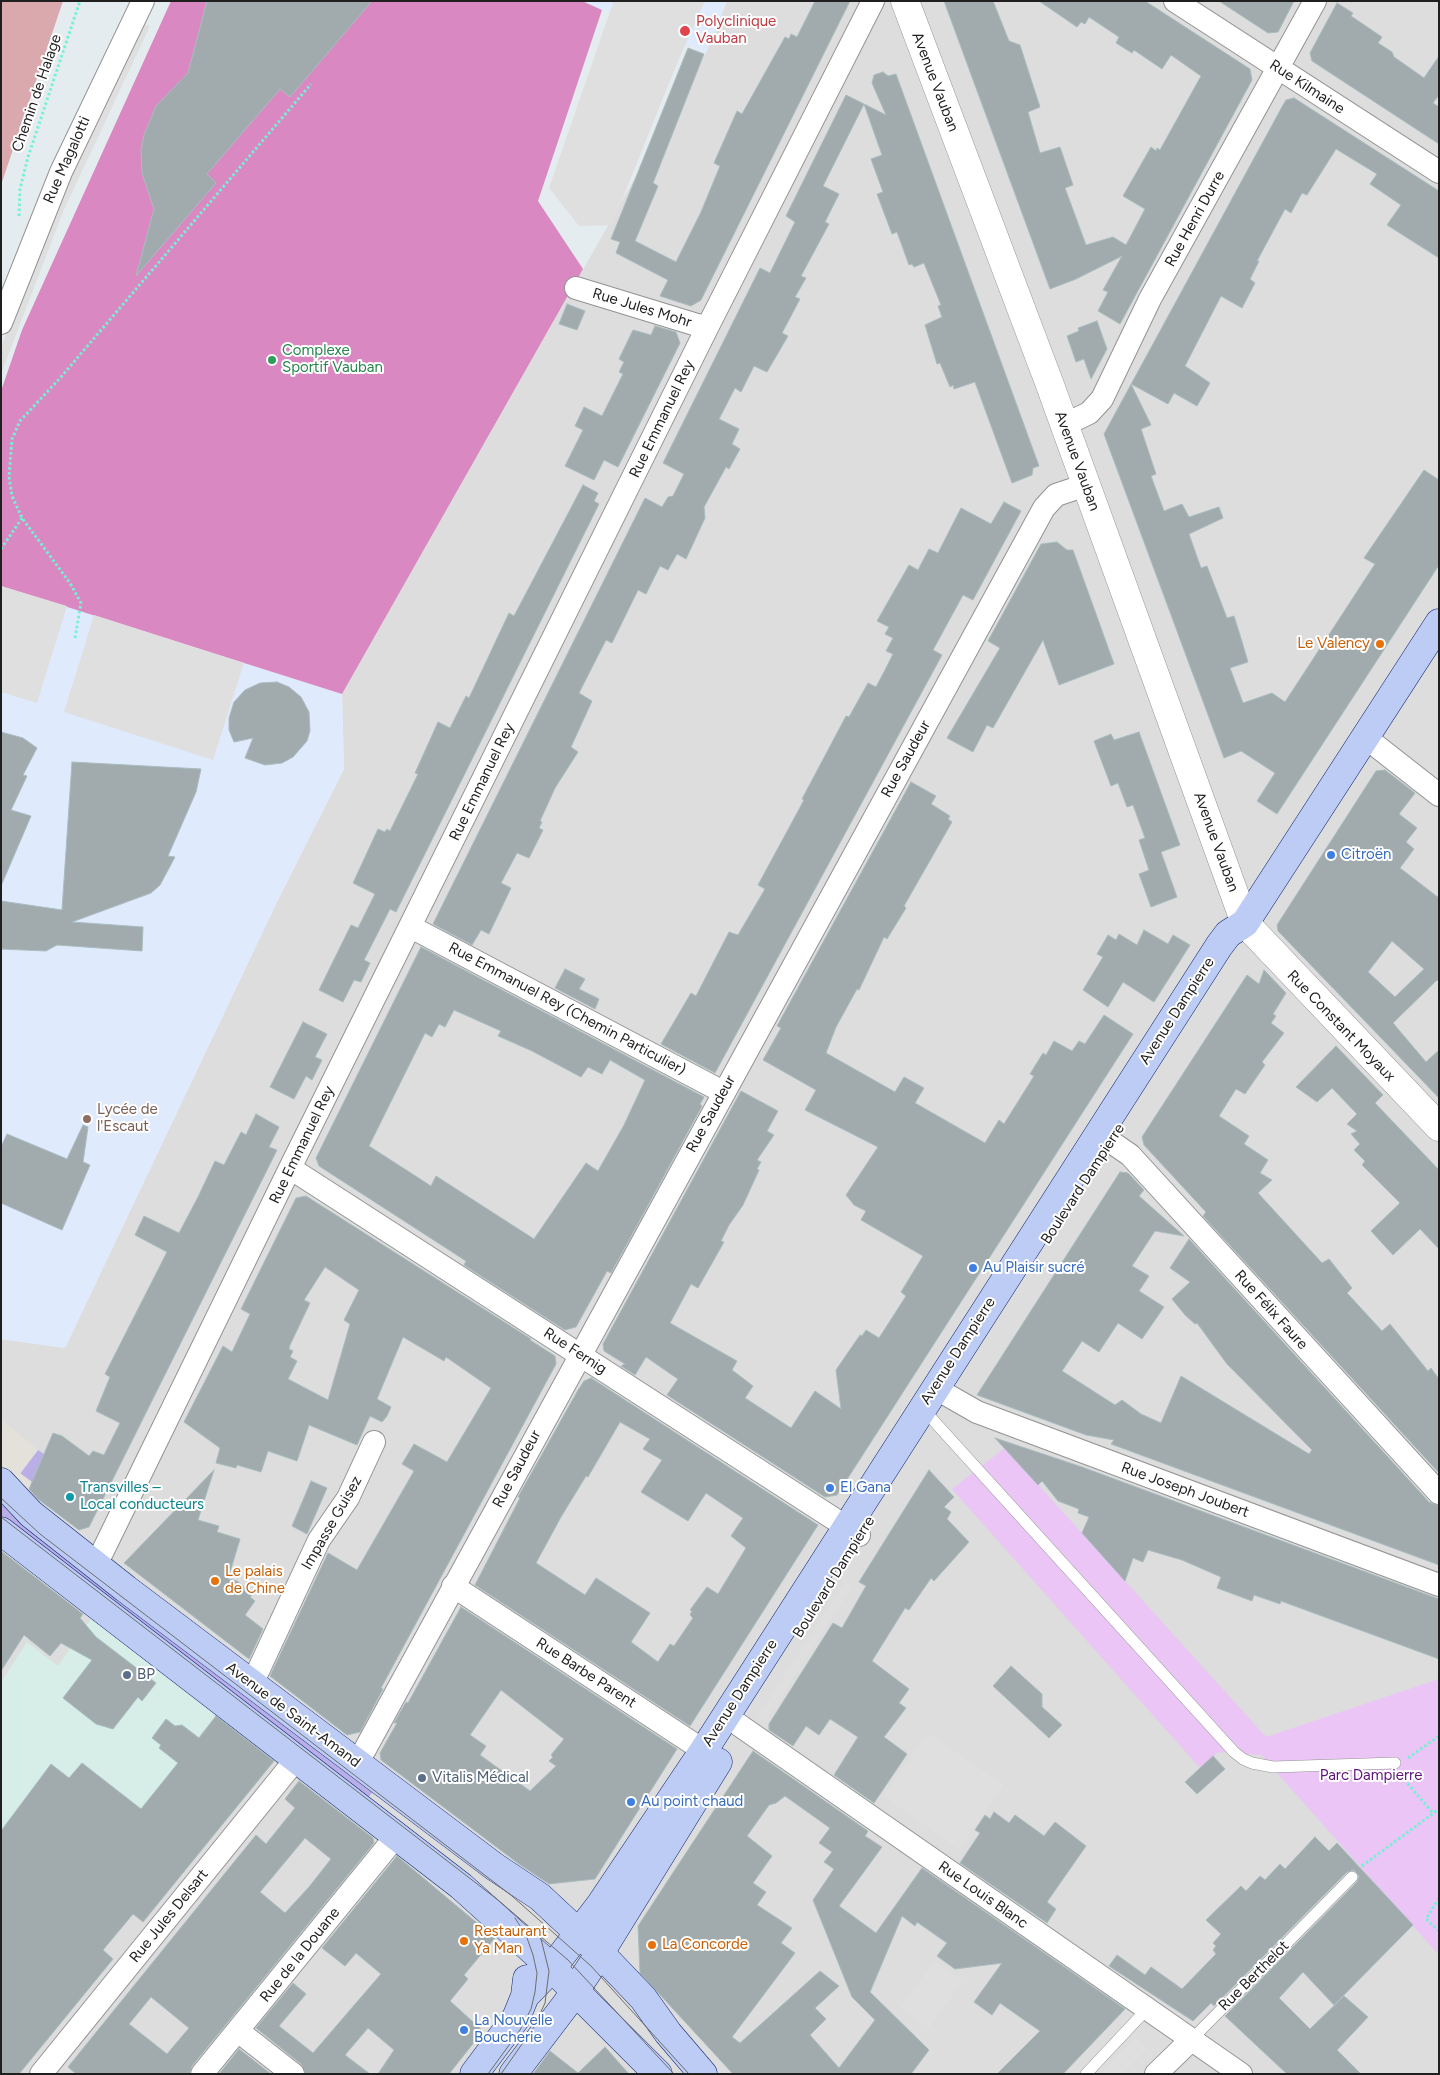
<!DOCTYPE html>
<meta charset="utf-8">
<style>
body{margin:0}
#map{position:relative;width:1440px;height:2075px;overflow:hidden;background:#e5ecef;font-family:Figtree,sans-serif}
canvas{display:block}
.frame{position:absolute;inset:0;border:2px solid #1f1f1f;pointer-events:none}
</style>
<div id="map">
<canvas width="1440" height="2075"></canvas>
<div class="frame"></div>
</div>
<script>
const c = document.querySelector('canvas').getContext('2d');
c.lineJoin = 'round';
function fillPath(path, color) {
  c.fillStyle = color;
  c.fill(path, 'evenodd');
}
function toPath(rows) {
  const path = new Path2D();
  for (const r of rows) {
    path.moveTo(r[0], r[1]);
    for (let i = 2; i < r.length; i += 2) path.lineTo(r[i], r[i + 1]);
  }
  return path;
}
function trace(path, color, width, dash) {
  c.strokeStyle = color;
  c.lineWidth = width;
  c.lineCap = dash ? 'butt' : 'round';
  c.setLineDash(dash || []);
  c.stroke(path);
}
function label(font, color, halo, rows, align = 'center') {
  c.font = font + ' Figtree,sans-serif';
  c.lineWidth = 4;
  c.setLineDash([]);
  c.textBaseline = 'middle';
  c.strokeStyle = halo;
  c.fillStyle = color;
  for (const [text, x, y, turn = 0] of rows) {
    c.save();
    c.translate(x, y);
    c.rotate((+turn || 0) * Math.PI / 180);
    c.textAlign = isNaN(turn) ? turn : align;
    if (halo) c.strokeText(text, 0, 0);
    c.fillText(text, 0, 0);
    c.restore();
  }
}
fillPath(toPath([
 [727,1,1439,1,1439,2074,1,2074,1,1339,65,1348,278,900,344,769,342,694,706,53]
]), '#dcdddc');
fillPath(toPath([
 [91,1619,218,1712,1,1991,1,1682,27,1642,58,1666]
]), '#d6eee7');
fillPath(toPath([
 [582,1,727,1,706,53],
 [1,586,342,694,344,769,278,900,65,1348,1,1339]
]), '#e0eafd');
fillPath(toPath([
 [38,1450,44,1454,32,1482,20,1474],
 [8,1501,376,1788,366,1800,1,1520,1,1507]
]), '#b9afe6');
fillPath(toPath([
 [1005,1448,1266,1737,1439,1679,1439,1955,1261,1755,1218,1752,1200,1768,952,1489]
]), '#eac5f6');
fillPath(toPath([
 [171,1,582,1,602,10,538,201,583,269,342,694,1,586,1,391,22,330]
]), '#d988c2');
fillPath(toPath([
 [609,1,705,1,678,61,612,225,579,226,549,188,613,3],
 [142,23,150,26,63,212,1,374,1,347,54,208],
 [1,586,67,606,37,703,1,692],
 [94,615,244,663,213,760,64,712],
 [261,1199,268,1202,151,1439,144,1435],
 [278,1205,285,1209,203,1376,196,1373],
 [573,1377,583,1383,472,1581,464,1576],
 [845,1582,852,1587,766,1721,758,1716],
 [450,1603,457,1607,380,1749,373,1745],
 [928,1733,1004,1785,959,1849,883,1796],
 [935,1961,963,1981,929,2028,900,2007],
 [1136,2037,1148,2048,1123,2074,1100,2074]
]), '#dfdfdf');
fillPath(toPath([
 [1,1419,38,1450,20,1473,32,1482,28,1491,1,1472]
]), '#e4e1da');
fillPath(toPath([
 [1,1,63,1,1,185]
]), '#daa9ae');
const building = toPath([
 [207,1,372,1,290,97,280,89,207,174,216,183,136,276,154,209,142,173,141,150,144,135,156,106,188,73,207,1],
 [815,1,850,1,701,300,691,306,660,296,668,280,616,253,620,242,611,239,688,48,704,54,653,183,658,186,635,241,676,262,701,212,720,166,714,163,737,111,742,114,785,37,789,39,791,34,797,37,815,1],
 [944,1,993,1,1009,41,1020,45,1040,107,1028,112,1040,153,1060,147,1073,185,1065,188,1086,245,1113,237,1126,245,1145,209,1123,196,1151,147,1156,151,1157,148,1160,150,1201,76,1171,55,1162,69,1134,50,1132,53,1116,43,1119,37,1089,17,1085,24,1081,22,1077,27,1039,1,1145,1,1250,69,1252,80,1120,324,1098,311,1108,292,1103,290,1122,256,1076,279,1050,289,944,1],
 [1219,1,1294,1,1278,32,1268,33,1219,1],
 [1337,3,1353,13,1351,16,1382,37,1378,43,1392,52,1394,57,1424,78,1439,56,1439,95,1433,103,1439,107,1439,144,1312,61,1310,53,1337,3],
 [883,72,888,76,896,74,1039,466,1033,468,1032,475,1012,483,975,382,954,389,953,385,950,387,940,363,937,364,925,325,942,317,938,306,941,305,924,263,914,267,912,264,909,265,897,232,892,234,877,194,883,192,871,159,882,155,864,104,823,186,839,194,825,222,829,224,801,276,806,278,795,297,800,299,782,333,788,336,767,372,754,366,741,392,735,388,719,419,739,429,732,444,740,449,729,469,726,467,704,507,705,518,686,559,677,554,668,570,660,566,646,594,638,590,612,643,606,640,579,693,592,701,571,747,578,752,555,788,540,821,542,822,539,828,543,830,529,858,517,853,501,883,511,888,489,934,481,930,472,945,433,924,645,498,662,507,668,497,673,496,684,474,663,463,760,268,770,273,795,222,786,216,846,95,886,115,872,83,874,75,883,72],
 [1294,98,1439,191,1439,258,1387,225,1401,205,1370,184,1377,174,1336,149,1307,195,1302,193,1291,213,1285,209,1257,261,1259,261,1250,279,1255,283,1242,308,1221,296,1185,366,1210,383,1197,406,1174,393,1168,404,1131,384,1151,425,1141,429,1156,474,1151,476,1164,511,1182,504,1189,517,1219,507,1223,518,1189,534,1201,568,1207,566,1227,618,1234,616,1240,635,1248,662,1230,668,1243,703,1272,693,1285,702,1375,564,1364,558,1424,470,1439,480,1439,565,1277,814,1257,801,1275,773,1241,751,1224,758,1104,434,1283,105,1286,100,1294,98],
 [567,304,585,311,577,330,559,324,567,304],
 [1097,321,1107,349,1091,379,1084,359,1076,362,1067,336,1079,331,1078,328,1097,321],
 [655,326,676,332,680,343,618,467,604,460,594,480,565,466,583,430,575,426,584,407,602,416,623,374,619,372,624,362,619,359,633,330,651,335,655,326],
 [583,485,598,493,594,501,599,504,396,912,390,909,364,960,370,963,361,982,354,980,343,1002,319,990,351,925,358,928,375,894,353,883,378,829,385,832,387,829,390,831,418,774,415,773,438,722,450,728,466,696,469,698,509,613,514,616,583,485],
 [1004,502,1021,511,973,600,963,595,933,650,942,655,715,1073,661,1044,691,993,696,996,729,932,738,935,765,889,758,885,804,800,802,799,846,716,849,717,868,683,876,687,885,670,893,654,886,651,893,638,885,634,889,627,877,621,909,565,918,570,929,549,938,553,961,508,991,524,1004,502],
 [1057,542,1067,550,1073,550,1114,664,1059,685,1043,640,993,728,987,725,973,752,947,738,1000,648,988,641,1041,544,1057,542],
 [277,682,289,687,301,697,309,712,310,731,307,741,293,757,282,763,265,765,245,758,253,738,234,742,229,730,229,718,234,702,245,690,260,683,277,682],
 [1,732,23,738,37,748,23,775,27,776,11,810,31,816,1,886,1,732],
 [1139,732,1180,845,1161,852,1177,897,1151,907,1139,874,1149,870,1139,840,1145,838,1133,805,1127,807,1118,783,1111,786,1094,741,1111,734,1114,740,1139,732],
 [72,762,201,769,196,792,168,856,175,857,160,885,151,893,72,922,143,927,142,951,57,945,46,951,1,949,1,901,62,910,72,762],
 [1385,770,1415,793,1399,814,1417,828,1406,842,1414,849,1400,868,1439,898,1439,982,1437,980,1393,1023,1426,1062,1439,1050,1439,1098,1278,931,1277,925,1376,771,1385,770],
 [1392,941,1424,969,1395,997,1368,972,1392,941],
 [911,782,936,796,931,804,950,816,948,819,952,822,904,906,906,908,887,939,884,937,859,990,857,989,836,1027,826,1053,895,1092,904,1077,924,1088,915,1103,985,1143,999,1120,1004,1124,1034,1076,1030,1074,1043,1053,1046,1055,1054,1041,1072,1051,1079,1041,1085,1044,1104,1015,1133,1034,837,1495,825,1497,667,1395,678,1379,646,1357,635,1375,621,1366,625,1364,604,1351,603,1344,741,1091,778,1111,767,1131,774,1135,757,1160,761,1162,757,1169,759,1170,743,1205,729,1225,721,1241,724,1242,698,1288,691,1284,670,1323,737,1361,732,1370,753,1386,745,1398,791,1428,815,1391,841,1409,836,1370,860,1335,862,1336,866,1330,879,1338,906,1296,901,1292,923,1256,861,1220,866,1211,854,1205,846,1195,878,1147,805,1110,816,1090,763,1060,781,1028,777,1026,911,782],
 [1144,930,1168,944,1173,935,1190,945,1154,1002,1123,982,1108,1007,1083,990,1103,957,1097,954,1108,935,1116,940,1119,934,1137,945,1144,930],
 [421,947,704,1097,700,1104,702,1106,611,1273,607,1271,576,1327,565,1330,464,1265,466,1261,319,1166,316,1158,421,947],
 [454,1010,501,1031,498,1036,532,1051,581,1077,588,1067,602,1074,610,1060,645,1080,624,1125,598,1171,586,1163,534,1239,436,1176,431,1186,369,1146,425,1033,432,1037,439,1024,445,1027,454,1010],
 [565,969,585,979,579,989,599,999,595,1009,555,988,565,969],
 [1264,970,1286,993,1273,1014,1276,1016,1271,1023,1284,1033,1262,1062,1265,1065,1245,1094,1236,1089,1219,1116,1249,1136,1244,1144,1268,1160,1260,1173,1272,1180,1258,1193,1322,1263,1329,1259,1352,1288,1347,1293,1382,1331,1390,1324,1428,1371,1431,1368,1439,1379,1439,1473,1203,1216,1206,1212,1144,1145,1142,1137,1247,975,1259,984,1264,970],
 [303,1022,327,1034,315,1057,322,1060,312,1080,306,1076,294,1099,270,1087,303,1022],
 [1336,1046,1383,1095,1375,1103,1439,1170,1439,1249,1420,1229,1393,1255,1371,1231,1400,1203,1362,1165,1365,1161,1354,1150,1360,1144,1351,1134,1357,1131,1347,1124,1357,1114,1332,1088,1317,1102,1296,1087,1336,1046],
 [256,1114,279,1127,269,1147,277,1150,89,1527,79,1530,38,1499,29,1489,53,1433,62,1436,89,1456,93,1451,104,1455,120,1423,96,1411,110,1377,105,1374,167,1252,135,1235,144,1216,179,1233,198,1197,215,1161,224,1165,241,1132,246,1135,256,1114],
 [83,1125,88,1127,83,1162,90,1165,62,1230,1,1203,1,1147,7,1134,67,1159,83,1125],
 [1120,1172,1128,1173,1144,1190,1139,1196,1184,1236,1155,1231,1132,1266,1149,1276,1139,1291,1164,1307,1142,1339,1118,1323,1099,1352,1082,1341,1062,1371,1115,1405,1122,1400,1141,1414,1161,1423,1181,1376,1309,1454,1312,1450,1227,1364,1197,1323,1195,1324,1185,1315,1172,1299,1190,1282,1170,1268,1189,1239,1429,1502,1439,1506,1439,1565,1111,1444,1114,1440,1086,1435,977,1395,1120,1172],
 [306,1196,531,1339,530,1340,555,1356,556,1364,381,1688,383,1689,360,1732,347,1735,270,1676,328,1553,357,1570,414,1471,402,1464,414,1444,447,1462,491,1388,446,1357,444,1361,403,1337,377,1399,391,1407,387,1416,382,1422,370,1416,357,1445,309,1425,297,1461,268,1451,261,1472,237,1465,236,1468,216,1463,220,1448,184,1422,223,1346,232,1352,250,1314,241,1309,296,1198,306,1196],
 [325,1267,359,1290,344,1320,350,1324,328,1400,288,1379,297,1361,290,1357,293,1351,289,1349,290,1345,310,1303,304,1300,325,1267],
 [591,1378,818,1525,690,1726,475,1585,520,1498,518,1497,578,1390,584,1381,591,1378],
 [620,1422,650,1439,643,1449,662,1460,641,1492,688,1521,706,1493,743,1518,731,1536,746,1548,718,1594,707,1587,690,1610,692,1611,690,1615,693,1618,674,1646,670,1644,658,1662,631,1642,650,1613,596,1578,585,1595,536,1563,561,1517,586,1476,588,1477,620,1422],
 [995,1438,1082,1467,1439,1599,1439,1659,1281,1601,1280,1604,1254,1595,1252,1601,1217,1588,1221,1577,1182,1560,1148,1550,1143,1562,1133,1558,1125,1581,1082,1533,1089,1517,1078,1513,1079,1509,1058,1501,1042,1481,1038,1485,995,1438],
 [214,1470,198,1520,219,1526,217,1532,240,1539,228,1579,237,1581,253,1594,250,1597,255,1601,245,1615,263,1629,249,1659,124,1563,214,1470],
 [929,1470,954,1497,944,1507,951,1512,947,1519,969,1542,934,1581,931,1578,909,1610,905,1608,872,1661,909,1689,899,1703,906,1708,884,1737,907,1754,874,1803,834,1775,858,1737,830,1719,819,1735,806,1726,793,1746,769,1730,769,1724,833,1623,842,1628,866,1586,859,1582,929,1470],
 [311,1481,327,1488,307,1534,292,1526,311,1481],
 [1,1551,83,1614,80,1618,96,1637,156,1683,142,1701,138,1697,113,1729,96,1724,63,1698,92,1660,61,1643,50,1656,24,1635,1,1671,1,1551],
 [461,1607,677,1749,595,1879,549,1884,519,1864,381,1760,380,1753,397,1723,394,1723,406,1702,408,1703,461,1607],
 [501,1690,564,1739,551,1755,553,1757,549,1761,556,1766,530,1791,480,1755,486,1746,470,1735,501,1690],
 [1011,1666,1042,1694,1042,1707,1062,1725,1049,1738,993,1686,1011,1666],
 [216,1716,274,1761,143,1922,133,1914,103,1950,113,1959,19,2074,1,2074,1,1831,51,1764,69,1778,82,1763,141,1809,178,1763,159,1748,161,1745,152,1738,166,1719,175,1726,182,1725,199,1738,216,1716],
 [753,1751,868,1831,865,1836,882,1847,839,1906,876,1933,922,1868,1125,2009,1063,2074,997,2074,1040,2031,1000,2003,992,2015,974,2002,1002,1963,955,1969,937,1956,947,1943,917,1922,915,1926,902,1916,870,1992,929,2050,911,2074,733,2074,640,1973,638,1926,753,1751],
 [785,1796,830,1828,819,1843,832,1852,824,1862,834,1869,813,1900,852,1997,875,2020,839,2068,810,2035,826,2019,815,2008,839,1986,820,1971,740,2043,732,2037,795,1953,781,1943,792,1928,757,1905,766,1892,753,1883,772,1856,747,1836,769,1805,776,1803,785,1796],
 [1213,1756,1225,1769,1197,1794,1185,1782,1213,1756],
 [299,1781,373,1838,374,1843,192,2066,189,2074,76,2074,68,2067,243,1851,256,1835,266,1844,295,1808,285,1799,299,1781],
 [305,1838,331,1859,309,1887,285,1913,260,1892,305,1838],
 [151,1997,189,2028,167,2054,129,2024,151,1997],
 [994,1812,1009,1823,1015,1815,1044,1836,1055,1822,1086,1846,1047,1902,1056,1909,1047,1923,960,1863,980,1833,975,1830,985,1815,990,1819,994,1812],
 [1315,1837,1329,1851,1337,1843,1413,1925,1334,2005,1303,1972,1279,1998,1310,2029,1344,1996,1368,2017,1337,2050,1361,2074,1287,2074,1225,2016,1357,1882,1359,1876,1354,1870,1347,1872,1214,2006,1211,2003,1193,2021,1109,1966,1117,1955,1145,1975,1151,1967,1182,1989,1216,1954,1213,1950,1216,1946,1213,1943,1221,1934,1206,1920,1241,1886,1246,1891,1260,1876,1265,1880,1280,1864,1285,1869,1315,1837],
 [397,1856,495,1938,464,1975,468,1979,450,2001,483,2031,449,2074,378,2074,394,2050,368,2028,345,2055,370,2074,306,2074,301,2064,256,2028,293,1983,306,1994,279,2026,313,2053,381,1974,356,1953,345,1966,322,1948,397,1856],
 [605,2047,629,2074,533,2074,550,2051,578,2073,605,2047],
 [239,2049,271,2074,219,2074,239,2049]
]);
fillPath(building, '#a1abad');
trace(building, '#a9bdc0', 1);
const service = toPath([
 [923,1409,1234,1752,1243,1759,1252,1763,1273,1767,1395,1763],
 [1192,2039,1352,1877],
 [1086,2074,1147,2009]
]);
const minor = toPath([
 [1175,1,1439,172],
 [576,288,707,328],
 [1,323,61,172,143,1],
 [1064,425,1089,413,1102,399,1150,299,1315,1],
 [1365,737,1439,795],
 [411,927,723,1092],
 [1098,1133,1130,1155,1439,1493],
 [290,1168,859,1535],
 [935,1388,977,1412,1439,1585],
 [96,1565,290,1168,707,328,873,1],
 [453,1586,718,1760],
 [252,1684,319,1540,348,1498,374,1442],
 [726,1716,1241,2074],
 [357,1764,1044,508,1056,495,1086,485],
 [238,2031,293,2074],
 [41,2074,297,1758],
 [202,2074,397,1835],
 [1156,2074,1192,2039]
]);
const tertiary = toPath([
 [905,1,1050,385,1245,923,1439,1127]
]);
const secondary = toPath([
 [1,1482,31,1514,126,1589,495,1867,540,1897,600,1953,643,1998,668,2033,703,2074],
 [1,1531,461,1886,552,1968,658,2074],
 [525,1996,552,1968,600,1905,704,1750,1219,946,1228,934,1245,923,1439,623],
 [474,2074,516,2018,525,1996,527,1979],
 [513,2074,567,2003,600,1953,718,1762]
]);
trace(service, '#939393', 12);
trace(minor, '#939393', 24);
trace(tertiary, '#939393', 29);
trace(secondary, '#0c226f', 29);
trace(toPath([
 [19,216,20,189,28,157,80,1],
 [1,549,22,518],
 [75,638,81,603,70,583,22,518,12,496,9,477,12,439,20,421,61,377,311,84],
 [1408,1758,1439,1736],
 [1401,1776,1433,1813],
 [1362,1866,1439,1809],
 [1439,1898,1426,1919,1439,1931]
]), '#74f1d5', 3, [2.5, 2.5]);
trace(service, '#fff', 11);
trace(minor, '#fff', 22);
trace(tertiary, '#fff', 28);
trace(secondary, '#bdccf5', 28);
trace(toPath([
 [1,1498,40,1534,512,1896,591,1966,689,2074],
 [1,1517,498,1900,568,1960,674,2074],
 [488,2074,520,2030,531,2009,535,1992,537,1973,533,1955,526,1935,515,1918],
 [501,2074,534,2027,545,2003,549,1971,540,1935]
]), '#6d6d6d', 1);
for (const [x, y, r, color] of [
 [685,31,6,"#e0444e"],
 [272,360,5,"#2e9e5b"],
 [1380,644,5,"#e8710a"],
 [1331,855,5,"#3f7fe0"],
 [87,1119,5,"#8d6e63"],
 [973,1268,5,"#3f7fe0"],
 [830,1488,5,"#3f7fe0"],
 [70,1497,5,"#0f9aa8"],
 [215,1581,5,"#e8710a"],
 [127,1675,5,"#5c6f8a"],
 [422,1778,5,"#5c6f8a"],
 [631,1802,5,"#3f7fe0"],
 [464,1941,5,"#e8710a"],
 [652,1945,5,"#e8710a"],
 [464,2030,5,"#3f7fe0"]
]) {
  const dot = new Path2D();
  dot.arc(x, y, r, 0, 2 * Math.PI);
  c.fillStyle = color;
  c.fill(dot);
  trace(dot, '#fff', 2);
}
label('15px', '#be3a42', '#fff', [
 ["Polyclinique",696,22],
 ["Vauban",696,39]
], 'left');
label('15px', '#1f1f1f', '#fff', [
 ["Avenue Vauban",935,82,69],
 ["Rue Kilmaine",1307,87,33],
 ["Chemin de Halage",37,93,-71],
 ["Rue Magalotti",67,160,-66],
 ["Rue Henri Durre",1195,219,-61],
 ["Rue Jules Mohr",642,308,17],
 ["Rue Emmanuel Rey",662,419,-64],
 ["Avenue Vauban",1077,461,70],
 ["Rue Saudeur",906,759,-61],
 ["Rue Emmanuel Rey",482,782,-64],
 ["Avenue Vauban",1216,842,70],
 ["Rue Emmanuel Rey (Chemin Particulier)",567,1009,28],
 ["Avenue Dampierre",1177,1011,-57],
 ["Rue Constant Moyaux",1341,1026,46],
 ["Rue Saudeur",711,1114,-61],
 ["Rue Emmanuel Rey",302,1145,-64],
 ["Boulevard Dampierre",1083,1184,-57],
 ["Rue Félix Faure",1271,1310,48],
 ["Rue Fernig",575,1351,33],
 ["Avenue Dampierre",958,1351,-57],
 ["Rue Saudeur",517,1469,-62],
 ["Rue Joseph Joubert",1185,1490,20],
 ["Impasse Guisez",332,1523,-60],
 ["Boulevard Dampierre",834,1577,-58],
 ["Rue Barbe Parent",586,1673,33],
 ["Avenue Dampierre",740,1693,-57],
 ["Avenue de Saint-Amand",293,1715,37],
 ["Rue Louis Blanc",983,1895,35],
 ["Rue Jules Delsart",169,1916,-51],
 ["Rue de la Douane",300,1955,-51],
 ["Rue Berthelot",1254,1976,-45]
]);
label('15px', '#27864d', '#fff', [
 ["Complexe",282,351],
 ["Sportif Vauban",282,368]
], 'left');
label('15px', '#c56008', '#fff', [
 ["Le Valency",1370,644,"right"],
 ["Le palais",225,1572],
 ["de Chine",225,1589],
 ["Restaurant",474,1932],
 ["Ya Man",474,1949],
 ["La Concorde",662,1945]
], 'left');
label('15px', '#366cbe', '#fff', [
 ["Citroën",1341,855],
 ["Au Plaisir sucré",983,1268],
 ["El Gana",840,1488],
 ["Au point chaud",641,1802],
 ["La Nouvelle",474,2021],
 ["Boucherie",474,2038]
], 'left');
label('15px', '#785e54', '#fff', [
 ["Lycée de",97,1110],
 ["l'Escaut",97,1127]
], 'left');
label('15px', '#0d838f', '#fff', [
 ["Transvilles –",80,1488],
 ["Local conducteurs",80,1505]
], 'left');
label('15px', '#4e5e75', '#fff', [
 ["BP",137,1675],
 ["Vitalis Médical",432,1778]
], 'left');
label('15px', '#5e1377', '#fff', [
 ["Parc Dampierre",1371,1776]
]);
</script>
